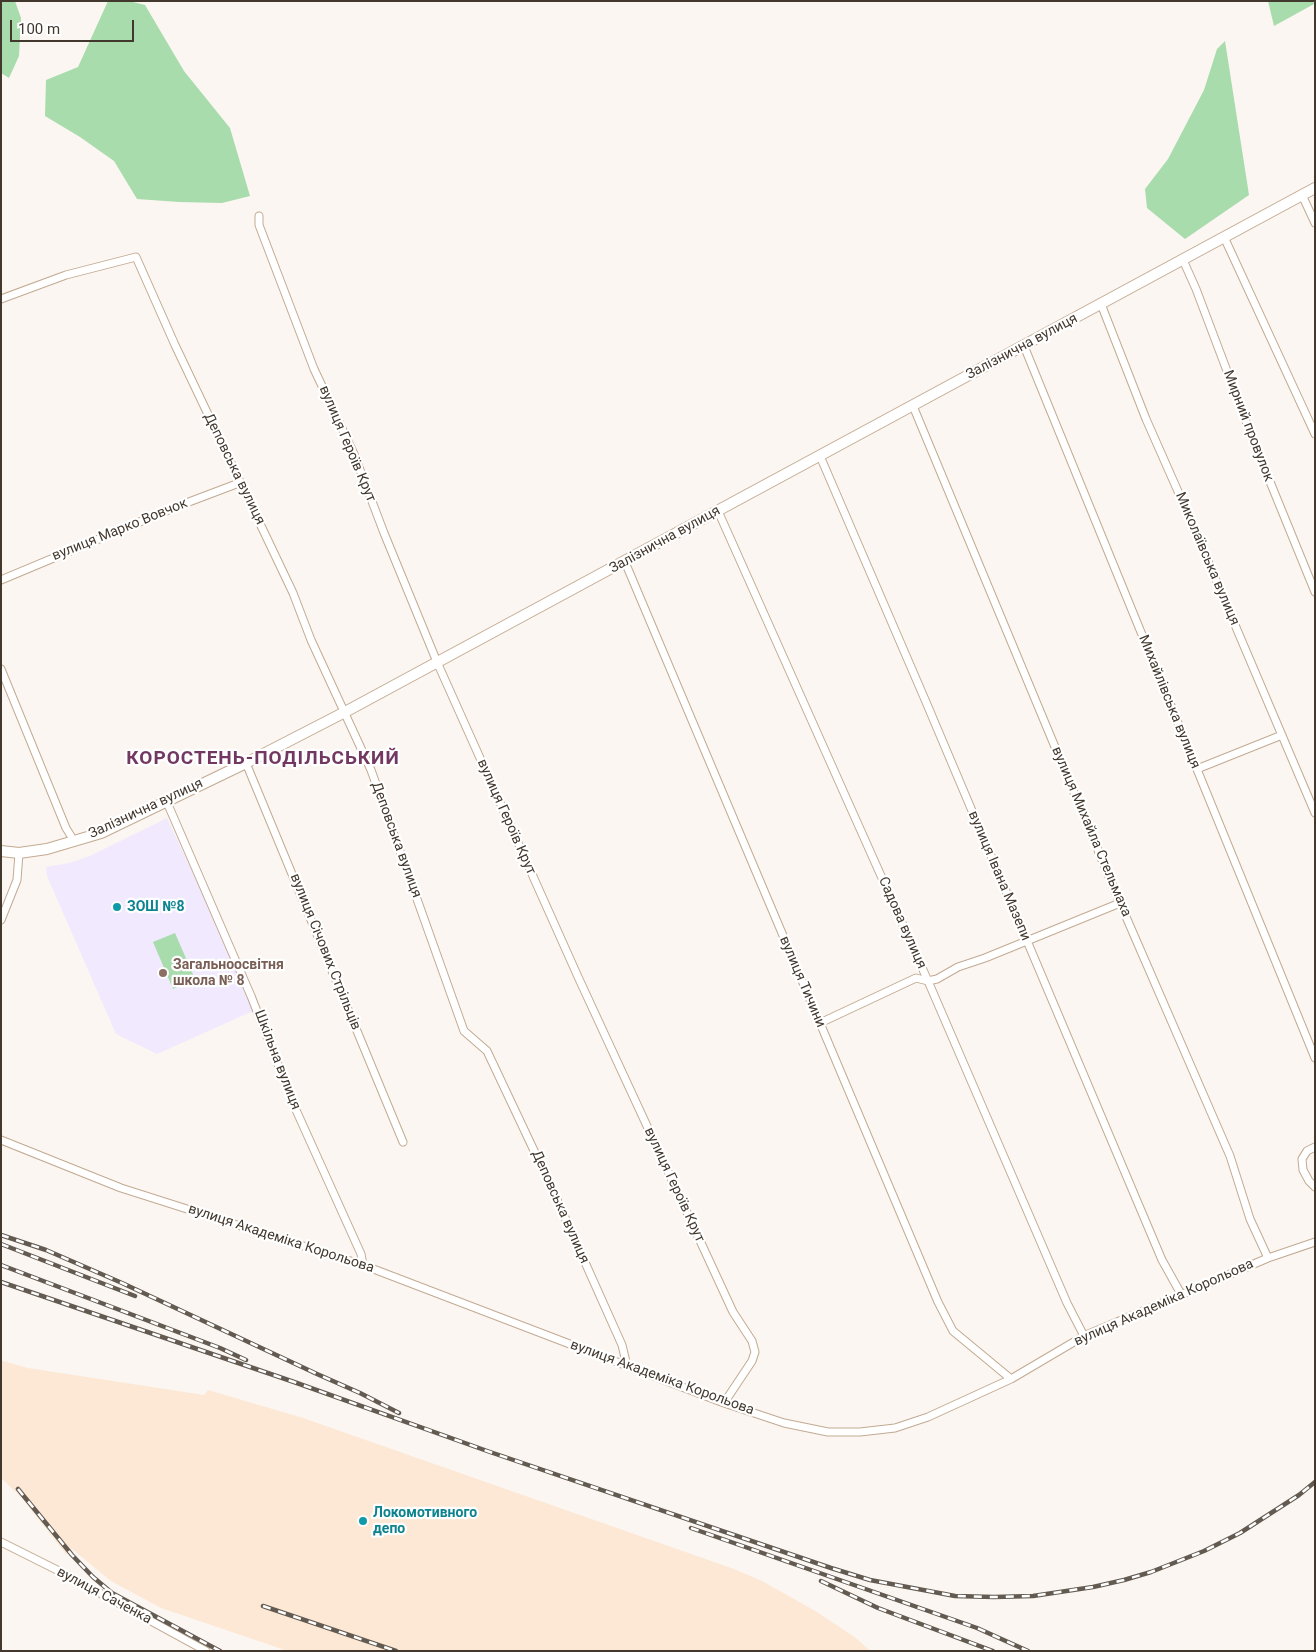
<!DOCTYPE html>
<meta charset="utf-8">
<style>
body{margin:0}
#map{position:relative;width:1316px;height:1652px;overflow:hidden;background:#fbf6f1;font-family:Roboto,sans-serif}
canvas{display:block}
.frame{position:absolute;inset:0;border:2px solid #42382e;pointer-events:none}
.scale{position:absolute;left:10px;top:20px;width:124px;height:22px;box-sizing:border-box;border:2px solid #42382e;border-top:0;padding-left:6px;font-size:15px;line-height:18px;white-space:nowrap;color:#42382e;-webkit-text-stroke:4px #fff;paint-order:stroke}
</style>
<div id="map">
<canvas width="1316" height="1652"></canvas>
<div class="frame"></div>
<div class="scale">100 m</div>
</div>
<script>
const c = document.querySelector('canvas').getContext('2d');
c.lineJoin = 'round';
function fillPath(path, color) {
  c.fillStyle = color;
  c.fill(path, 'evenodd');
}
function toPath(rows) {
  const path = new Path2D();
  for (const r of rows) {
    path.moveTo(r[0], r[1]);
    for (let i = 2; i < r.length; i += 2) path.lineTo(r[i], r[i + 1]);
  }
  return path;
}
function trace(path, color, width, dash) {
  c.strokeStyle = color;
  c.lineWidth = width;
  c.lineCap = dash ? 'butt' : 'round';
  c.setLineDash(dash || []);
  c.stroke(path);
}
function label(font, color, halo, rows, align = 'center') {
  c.font = font + ' Roboto,sans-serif';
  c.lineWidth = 4.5;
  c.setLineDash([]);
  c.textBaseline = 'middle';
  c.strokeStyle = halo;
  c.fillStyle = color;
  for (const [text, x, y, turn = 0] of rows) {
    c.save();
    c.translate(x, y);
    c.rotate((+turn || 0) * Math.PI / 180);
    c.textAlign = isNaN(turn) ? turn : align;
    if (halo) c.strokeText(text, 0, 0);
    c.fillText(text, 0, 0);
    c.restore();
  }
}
fillPath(toPath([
 [3,1361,28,1368,204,1395,208,1390,303,1418,734,1569,762,1581,817,1612,856,1638,870,1651,288,1651,161,1608,111,1581,72,1549,66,1554,21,1497,1,1478,1,1362]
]), '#fce8d5');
fillPath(toPath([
 [167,818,222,935,253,1011,157,1054,116,1034,47,876,46,867,69,863,90,856]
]), '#f1e9fe');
fillPath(toPath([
 [1,1,15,1,21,18,19,56,9,78,1,73],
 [108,1,129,1,145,5,184,71,230,128,250,196,222,203,179,202,137,199,114,161,80,137,45,116,46,80,78,67],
 [1268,1,1313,1,1314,4,1274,26],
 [1225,41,1249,195,1185,239,1147,208,1145,189,1168,159,1204,90,1217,49],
 [175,933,195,979,173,989,153,942]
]), '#a8dcac');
const street = toPath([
 [1302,195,1315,223],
 [259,216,259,225,314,369,354,454,384,533,437,662,579,979,733,1312,752,1341,755,1352,752,1361,724,1403],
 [1224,237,1315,434],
 [1183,260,1196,289,1255,445,1315,592],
 [1,299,66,275,136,257,175,345,293,593,311,640,371,770,464,1031,487,1051,554,1193,622,1345,627,1366],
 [1101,304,1146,419,1184,505,1315,813],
 [1024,346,1315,1058],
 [913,406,1120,903,1230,1156,1250,1219,1268,1258],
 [820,456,926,702,1162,1260,1181,1294],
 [718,511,928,981,1067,1303,1084,1336],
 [625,562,938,1302,953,1331,1011,1379],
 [1,580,173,508,239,483],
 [1,669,66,828,74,841],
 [246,763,403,1142],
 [1197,769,1282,735],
 [166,800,251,996,296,1110,361,1254,363,1265],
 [1,920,17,880,19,853],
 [820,1023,916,978,928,981,937,979,958,967,985,958,1120,903],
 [1,1140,121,1188,363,1265,724,1403,784,1423,828,1432,860,1432,895,1428,928,1417,1011,1379,1084,1336,1268,1258,1315,1242],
 [1315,1147,1307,1151,1302,1159,1303,1170,1309,1181,1315,1187],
 [1,1542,65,1574,206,1651]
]);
const secondary = toPath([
 [1,851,19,853,47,849,101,833,246,763,345,712,1315,188]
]);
trace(street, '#c3aa92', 9);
trace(secondary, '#c3aa92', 12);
trace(street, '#fff', 7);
trace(secondary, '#fff', 10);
const rail = toPath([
 [1,1235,46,1250,122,1283,317,1374,360,1393,399,1413],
 [1,1244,135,1296],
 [1,1265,220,1348,246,1360],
 [1,1282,294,1382,490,1452,831,1568,870,1580,955,1596,994,1597,1033,1596,1093,1587,1124,1580,1151,1572,1204,1551,1240,1533,1299,1495,1315,1482],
 [18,1489,72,1555,93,1577,112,1593,220,1651],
 [691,1528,977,1628,1028,1651],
 [821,1581,878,1608,993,1651],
 [263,1606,396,1651]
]);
trace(rail, '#635a51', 4.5);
trace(rail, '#fff', 2.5, [8]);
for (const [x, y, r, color] of [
 [117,907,5,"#0f9aa8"],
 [163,973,5,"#8d6e63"],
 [363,1521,5,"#0f9aa8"]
]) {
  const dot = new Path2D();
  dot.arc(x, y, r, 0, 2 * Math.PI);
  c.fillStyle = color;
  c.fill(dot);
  trace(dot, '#fff', 2);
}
label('14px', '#42382e', '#fff', [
 ["Залізнична вулиця",1022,347,-28],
 ["Мирний провулок",1248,426,69],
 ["вулиця Героїв Крут",347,444,67],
 ["Деповська вулиця",234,469,64],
 ["вулиця Марко Вовчок",120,530,-22],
 ["Залізнична вулиця",665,540,-29],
 ["Миколаївська вулиця",1207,559,67],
 ["Михайлівська вулиця",1169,702,68],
 ["Залізнична вулиця",146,809,-25],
 ["вулиця Героїв Крут",506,817,66],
 ["вулиця Михайла Стельмаха",1091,832,67],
 ["Деповська вулиця",396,840,70],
 ["вулиця Івана Мазепи",999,876,67],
 ["Садова вулиця",902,923,66],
 ["вулиця Січових Стрільців",325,952,68],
 ["вулиця Тичини",802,982,67],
 ["Шкільна вулиця",277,1060,69],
 ["вулиця Героїв Крут",674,1185,65],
 ["Деповська вулиця",560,1207,66],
 ["вулиця Академіка Корольова",281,1239,18],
 ["вулиця Академіка Корольова",1164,1303,-24],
 ["вулиця Академіка Корольова",662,1378,20],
 ["вулиця Саченка",104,1596,28]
]);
label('bold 14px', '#0d838f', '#fff', [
 ["ЗОШ №8",127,907],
 ["Локомотивного",373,1513],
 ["депо",373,1529]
], 'left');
label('bold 14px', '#785e54', '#fff', [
 ["Загальноосвітня",173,965],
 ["школа № 8",173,981]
], 'left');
c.letterSpacing = '1px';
label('bold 19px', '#733862', '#fff', [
 ["КОРОСТЕНЬ-ПОДІЛЬСЬКИЙ",263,759]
]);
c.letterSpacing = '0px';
</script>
